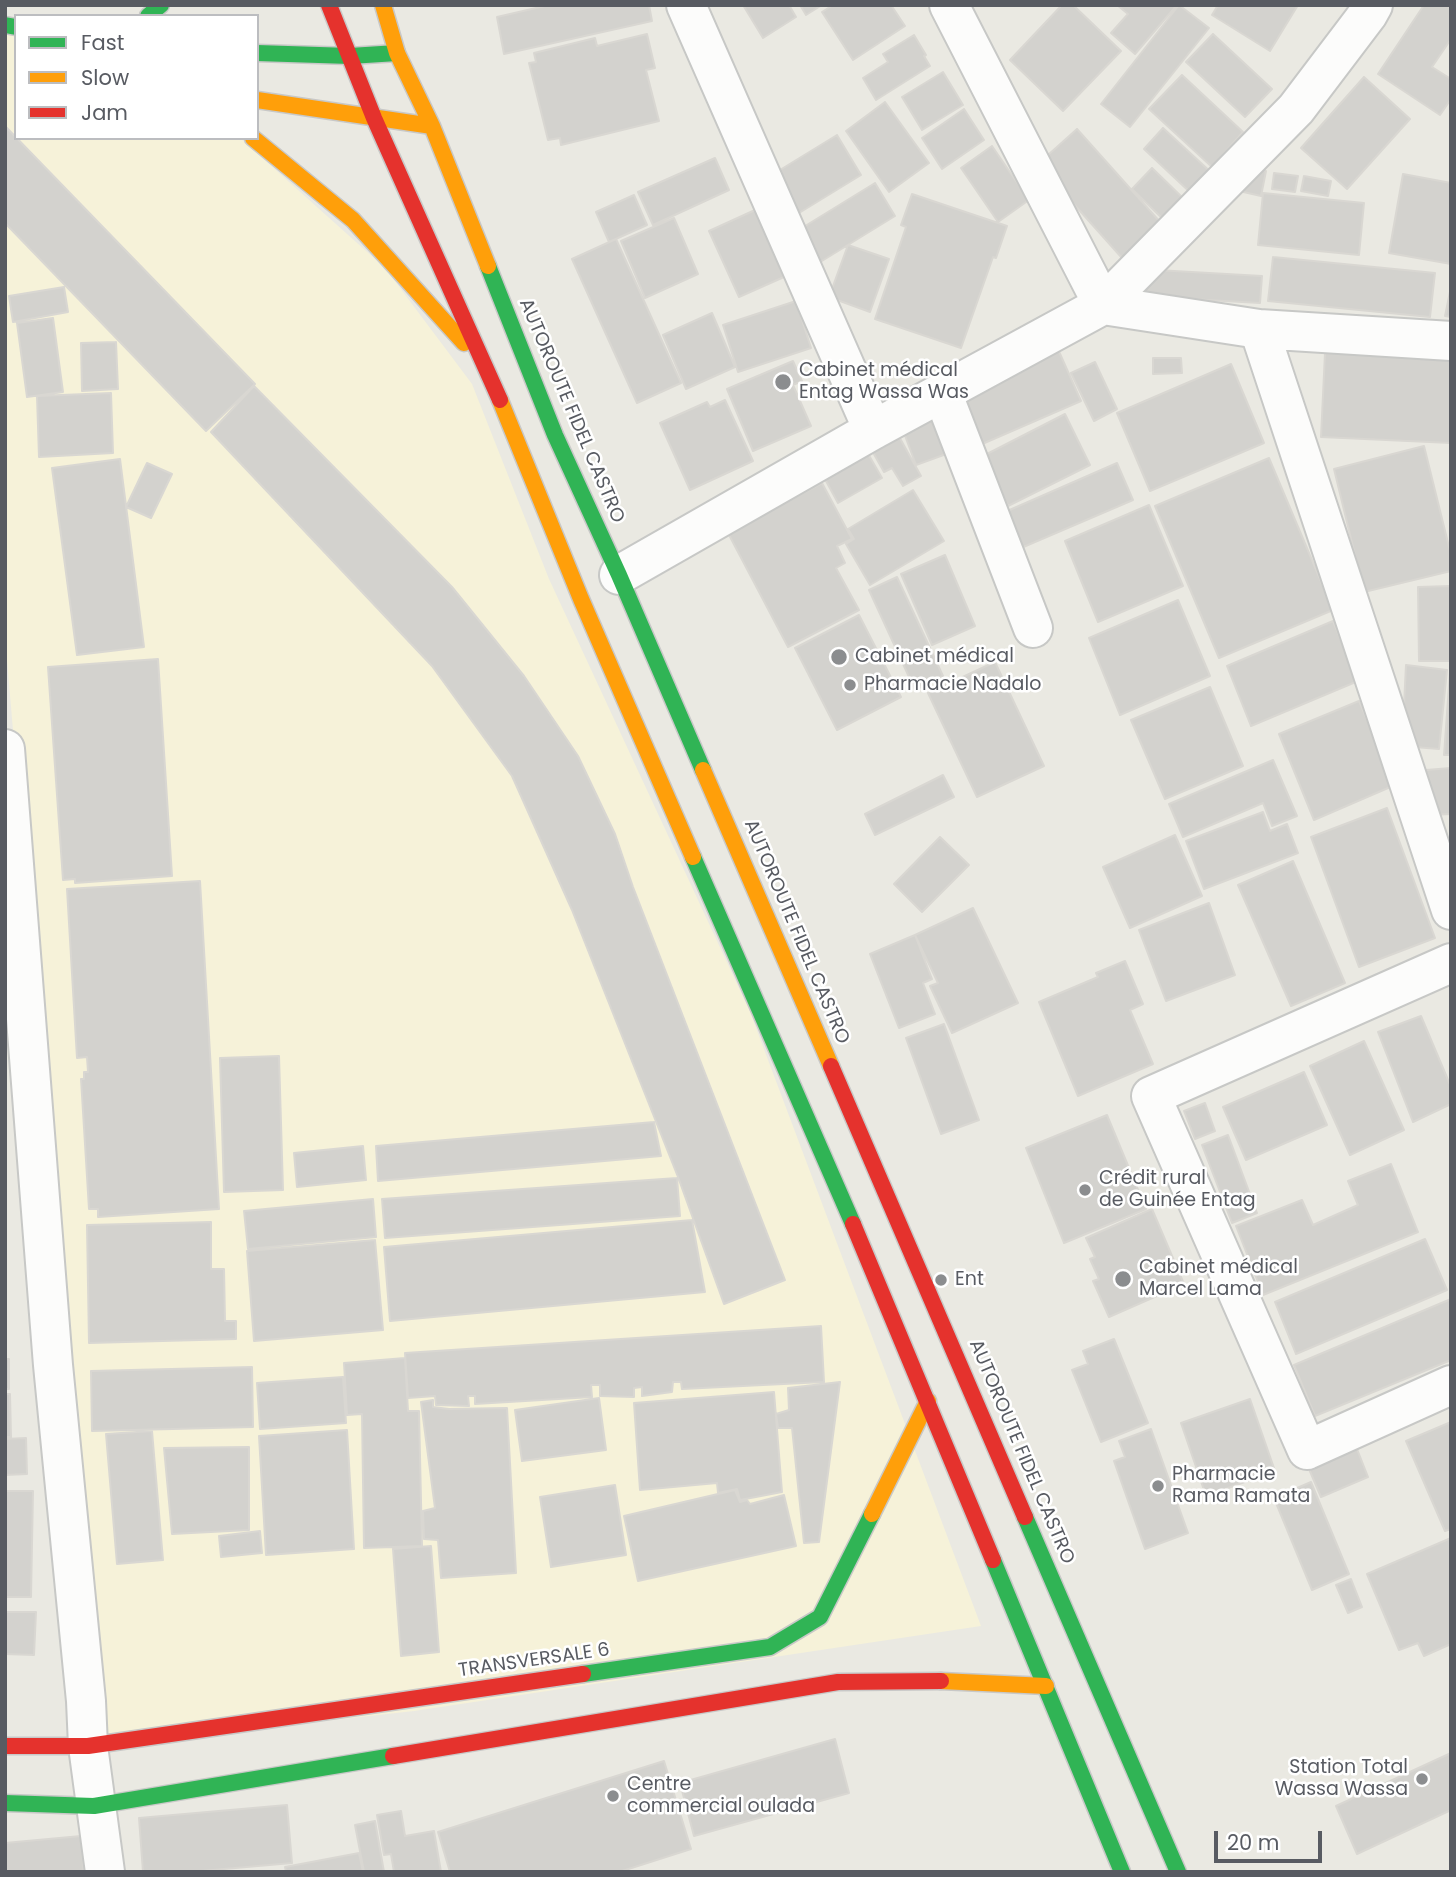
<!DOCTYPE html>
<meta charset="utf-8">
<style>
body{margin:0}
#map{position:relative;width:1456px;height:1877px;overflow:hidden;background:#eae9e2;font-family:Poppins,sans-serif}
canvas{display:block}
.frame{position:absolute;inset:0;border:7px solid #585b62;pointer-events:none}
.legend{position:absolute;left:14px;top:14px;width:245px;height:126px;box-sizing:border-box;background:#fff;border:2px solid #bcbdc0;margin:0;padding:9px 12px;list-style:none;font-size:21px;color:#585b62}
.legend li{display:flex;align-items:center;gap:14px;height:35px}
.legend b{width:35px;border:2px solid #bcbdc0}
.scale{position:absolute;left:1214px;top:1831px;width:108px;height:32px;box-sizing:border-box;border:4px solid #585b62;border-top:0;padding-left:9px;font-size:21px;line-height:24px;white-space:nowrap;color:#585b62;-webkit-text-stroke:5px #fff;paint-order:stroke}
</style>
<div id="map">
<canvas width="1456" height="1877"></canvas>
<div class="frame"></div>
<ul class="legend">
<li><b style="height:9px;background:#30b455"></b>Fast</li>
<li><b style="height:9px;background:#ff9f0a"></b>Slow</li>
<li><b style="height:9px;background:#e5322d"></b>Jam</li>
</ul>
<div class="scale">20 m</div>
</div>
<script>
const c = document.querySelector('canvas').getContext('2d');
c.lineJoin = 'round';
function fillPath(path, color) {
  c.fillStyle = color;
  c.fill(path, 'evenodd');
}
function toPath(rows) {
  const path = new Path2D();
  for (const r of rows) {
    path.moveTo(r[0], r[1]);
    for (let i = 2; i < r.length; i += 2) path.lineTo(r[i], r[i + 1]);
  }
  return path;
}
function trace(path, color, width, dash) {
  c.strokeStyle = color;
  c.lineWidth = width;
  c.lineCap = dash ? 'butt' : 'round';
  c.setLineDash(dash || []);
  c.stroke(path);
}
function label(font, color, halo, rows, align = 'center') {
  c.font = font + ' Poppins,sans-serif';
  c.lineWidth = 5;
  c.setLineDash([]);
  c.textBaseline = 'middle';
  c.strokeStyle = halo;
  c.fillStyle = color;
  for (const [text, x, y, turn = 0] of rows) {
    c.save();
    c.translate(x, y);
    c.rotate((+turn || 0) * Math.PI / 180);
    c.textAlign = isNaN(turn) ? turn : align;
    if (halo) c.strokeText(text, 0, 0);
    c.fillText(text, 0, 0);
    c.restore();
  }
}
fillPath(toPath([
 [5,16,16,21,16,138,240,138,385,268,472,384,549,579,750,1012,981,1626,414,1711,99,1746,5,636]
]), '#f6f2d9');
const building = toPath([
 [549,5,649,5,652,21,504,54,497,17,549,5],
 [743,5,789,5,796,17,763,38,743,5],
 [800,5,822,5,806,15,800,5],
 [833,5,891,5,905,26,853,60,822,12,833,5],
 [1062,5,1073,5,1121,51,1063,111,1010,60,1062,5],
 [1117,5,1177,5,1135,54,1111,33,1128,14,1117,5],
 [1179,5,1209,28,1130,127,1101,104,1179,5],
 [1218,5,1298,5,1270,51,1212,15,1218,5],
 [1424,5,1451,5,1451,39,1432,67,1451,79,1451,99,1440,115,1378,74,1424,5],
 [647,34,655,68,646,70,659,121,561,145,560,138,548,140,529,63,536,62,534,53,595,38,597,46,647,34],
 [1213,34,1272,89,1245,117,1186,62,1213,34],
 [914,35,926,55,924,56,930,66,876,100,863,78,888,62,883,54,914,35],
 [943,72,963,105,922,130,902,97,943,72],
 [1182,75,1243,132,1212,167,1149,109,1182,75],
 [1364,77,1410,119,1347,189,1301,148,1364,77],
 [885,102,929,163,889,192,846,131,885,102],
 [964,109,984,140,942,169,922,138,964,109],
 [5,126,255,384,206,431,5,223,5,126],
 [1163,128,1214,175,1194,196,1144,149,1163,128],
 [1077,129,1161,223,1122,258,1038,164,1077,129],
 [837,135,861,175,799,213,775,173,837,135],
 [992,146,1029,200,998,222,961,168,992,146],
 [715,158,729,190,653,225,638,192,715,158],
 [1244,166,1266,171,1261,196,1239,191,1244,166],
 [1152,168,1185,200,1165,221,1132,189,1152,168],
 [1274,173,1298,176,1295,192,1272,189,1274,173],
 [1403,174,1451,183,1451,264,1389,253,1403,174],
 [1304,176,1331,181,1328,196,1301,191,1304,176],
 [875,183,895,216,817,264,797,231,875,183],
 [1263,193,1364,203,1359,255,1258,245,1263,193],
 [912,194,1007,226,996,258,993,257,961,348,875,319,906,227,901,225,912,194],
 [634,195,647,225,609,242,596,212,634,195],
 [755,210,784,277,739,297,709,231,755,210],
 [674,218,698,274,645,298,621,241,674,218],
 [616,239,681,383,637,403,572,259,616,239],
 [848,245,889,259,870,312,829,297,848,245],
 [1273,257,1435,273,1430,317,1268,301,1273,257],
 [1139,269,1262,276,1260,303,1137,296,1139,269],
 [64,287,68,312,13,322,9,296,64,287],
 [1451,287,1451,317,1445,316,1451,287],
 [796,301,811,348,738,372,723,325,796,301],
 [712,313,735,367,686,389,663,335,712,313],
 [53,318,63,392,27,397,17,323,53,318],
 [116,342,118,389,82,391,81,343,116,342],
 [1057,347,1081,401,973,448,949,395,1057,347],
 [1325,353,1451,359,1451,443,1321,437,1325,353],
 [1153,358,1181,358,1182,373,1153,374,1153,358],
 [793,361,802,381,793,385,811,426,753,451,727,389,793,361],
 [1095,362,1117,409,1094,421,1071,373,1095,362],
 [1231,364,1264,443,1150,491,1117,413,1231,364],
 [254,386,452,587,524,676,578,756,615,834,633,887,785,1280,724,1304,678,1177,572,910,512,776,432,666,211,432,254,386],
 [111,393,113,453,39,457,37,396,111,393],
 [725,400,753,461,690,490,660,423,707,402,710,407,725,400],
 [934,412,949,453,916,465,901,425,934,412],
 [1065,414,1090,465,1008,506,983,456,1065,414],
 [892,424,921,476,903,486,892,468,884,472,866,440,892,424],
 [863,445,882,478,838,503,820,470,863,445],
 [1424,446,1451,555,1451,571,1364,592,1334,469,1424,446],
 [1269,458,1333,610,1219,658,1155,506,1269,458],
 [120,459,144,647,77,655,52,468,120,459],
 [147,463,172,474,151,518,126,507,147,463],
 [1117,463,1133,500,1021,548,1005,512,1117,463],
 [822,483,852,539,837,546,845,563,836,568,859,610,788,647,728,533,822,483],
 [913,490,944,541,870,585,846,544,854,539,848,529,913,490],
 [1149,505,1183,586,1098,622,1065,541,1149,505],
 [945,555,975,626,932,645,901,574,945,555],
 [897,577,943,676,915,690,869,590,897,577],
 [1451,586,1451,661,1419,661,1418,587,1451,586],
 [1178,600,1210,676,1120,715,1089,638,1178,600],
 [859,615,901,697,837,730,795,648,859,615],
 [1333,621,1358,681,1251,726,1227,666,1333,621],
 [158,659,172,876,75,883,75,879,63,880,48,667,158,659],
 [995,662,1044,766,977,797,928,693,995,662],
 [1406,665,1447,670,1439,749,1402,746,1406,665],
 [1450,672,1451,672,1451,755,1444,755,1450,672],
 [1210,687,1243,766,1165,799,1131,720,1210,687],
 [1359,701,1395,785,1314,820,1279,734,1359,701],
 [1273,760,1297,816,1272,826,1263,803,1183,837,1169,804,1273,760],
 [1451,768,1451,814,1430,815,1426,770,1451,768],
 [943,775,954,797,875,835,865,814,943,775],
 [1387,808,1435,938,1359,967,1311,837,1387,808],
 [1263,812,1270,831,1287,824,1298,853,1204,889,1186,841,1263,812],
 [1175,835,1202,896,1130,928,1103,867,1175,835],
 [940,837,969,865,922,912,894,884,940,837],
 [1293,861,1345,983,1291,1006,1238,885,1293,861],
 [200,881,219,1209,98,1217,98,1209,89,1209,81,1079,84,1079,84,1072,88,1072,87,1057,77,1058,67,889,200,881],
 [1209,903,1235,975,1166,1001,1139,930,1209,903],
 [973,908,1018,1003,952,1033,930,986,938,983,915,935,973,908],
 [915,935,932,979,923,983,935,1014,899,1028,870,954,915,935],
 [1125,961,1143,1004,1130,1010,1153,1064,1078,1096,1039,1002,1098,977,1096,973,1125,961],
 [1421,1016,1451,1087,1451,1104,1413,1122,1378,1032,1421,1016],
 [944,1024,979,1120,941,1134,906,1038,944,1024],
 [1364,1041,1404,1130,1350,1155,1310,1066,1364,1041],
 [279,1056,283,1190,224,1192,220,1058,279,1056],
 [1304,1072,1327,1125,1246,1160,1223,1107,1304,1072],
 [1205,1103,1215,1131,1195,1139,1184,1111,1205,1103],
 [1107,1115,1146,1209,1064,1243,1026,1148,1107,1115],
 [654,1122,661,1156,378,1181,376,1146,654,1122],
 [1228,1135,1257,1213,1232,1223,1202,1145,1228,1135],
 [363,1146,366,1180,297,1187,294,1153,363,1146],
 [1391,1164,1418,1232,1263,1295,1236,1226,1302,1200,1313,1225,1358,1205,1348,1181,1391,1164],
 [677,1178,680,1216,385,1238,382,1199,677,1178],
 [373,1199,376,1237,248,1249,244,1211,373,1199],
 [1152,1209,1184,1284,1109,1317,1093,1281,1099,1279,1090,1259,1095,1257,1086,1238,1152,1209],
 [692,1220,705,1292,390,1321,384,1247,692,1220],
 [211,1222,211,1269,224,1269,225,1321,236,1321,236,1339,89,1343,87,1225,211,1222],
 [1425,1239,1447,1290,1296,1354,1275,1302,1425,1239],
 [375,1240,383,1330,254,1341,247,1251,375,1240],
 [1451,1299,1451,1360,1315,1416,1294,1365,1451,1299],
 [821,1326,824,1382,682,1389,681,1382,673,1382,672,1392,642,1396,642,1387,634,1388,634,1397,600,1396,600,1385,591,1385,592,1397,475,1404,475,1396,468,1396,469,1406,436,1405,435,1396,408,1398,405,1353,821,1326],
 [1114,1339,1148,1423,1101,1442,1072,1370,1088,1364,1083,1351,1114,1339],
 [405,1358,408,1411,419,1411,422,1546,364,1548,362,1414,347,1415,344,1363,405,1358],
 [5,1359,9,1359,9,1389,5,1389,5,1359],
 [252,1367,253,1427,92,1431,91,1371,252,1367],
 [343,1377,346,1423,260,1429,257,1383,343,1377],
 [840,1382,819,1542,804,1543,792,1428,778,1428,776,1414,789,1410,788,1388,840,1382],
 [774,1392,782,1492,740,1500,737,1489,718,1493,717,1483,640,1490,634,1403,774,1392],
 [5,1394,10,1394,11,1437,5,1437,5,1394],
 [599,1398,606,1450,522,1461,515,1410,599,1398],
 [1250,1399,1275,1471,1206,1496,1181,1423,1250,1399],
 [433,1400,433,1407,449,1409,507,1408,516,1573,441,1578,438,1540,424,1539,423,1511,435,1508,421,1402,433,1400],
 [1451,1422,1451,1529,1445,1531,1406,1441,1451,1422],
 [1151,1429,1188,1533,1145,1549,1114,1461,1125,1457,1119,1441,1151,1429],
 [347,1430,354,1549,266,1555,259,1436,347,1430],
 [152,1431,163,1560,117,1564,106,1434,152,1431],
 [26,1438,27,1474,5,1475,5,1439,26,1438],
 [249,1447,249,1530,172,1534,164,1448,249,1447],
 [1357,1449,1368,1477,1321,1497,1309,1469,1357,1449],
 [1311,1482,1349,1574,1312,1590,1274,1498,1311,1482],
 [615,1485,626,1555,551,1567,540,1497,615,1485],
 [735,1490,740,1502,747,1500,750,1504,784,1495,796,1546,638,1581,624,1516,735,1490],
 [5,1491,33,1491,31,1597,5,1597,5,1491],
 [260,1531,262,1553,221,1557,219,1536,260,1531],
 [1451,1538,1451,1644,1424,1656,1418,1643,1399,1650,1367,1574,1451,1538],
 [431,1546,439,1652,401,1656,393,1549,431,1546],
 [1351,1579,1362,1607,1348,1613,1336,1585,1351,1579],
 [5,1612,36,1612,34,1655,5,1654,5,1612],
 [835,1739,849,1793,694,1836,680,1783,835,1739],
 [1451,1753,1451,1810,1357,1854,1336,1806,1451,1753],
 [664,1761,691,1849,619,1872,450,1872,438,1832,664,1761],
 [287,1805,292,1863,190,1872,143,1872,139,1818,287,1805],
 [401,1811,405,1836,434,1831,441,1872,394,1872,391,1854,384,1855,377,1815,401,1811],
 [375,1821,384,1872,364,1872,355,1825,375,1821],
 [81,1836,84,1872,5,1872,5,1843,81,1836],
 [359,1853,363,1872,286,1872,285,1867,359,1853]
]);
fillPath(building, '#d3d2ce');
trace(building, '#d9d7d2', 2);
const street = toPath([
 [686,5,873,430],
 [949,5,1103,305,1259,329,1451,341],
 [1259,329,1451,910],
 [942,392,1033,628],
 [619,575,873,430,1103,305,1296,109,1368,14,1373,5],
 [5,749,53,1365,86,1701,88,1746,105,1872],
 [1451,963,1151,1096,1307,1450,1451,1385]
]);
const fast = toPath([
 [148,16,161,5],
 [5,25,16,27],
 [257,53,350,56,397,53],
 [488,266,555,435,619,575,703,770],
 [693,857,853,1224],
 [1025,1517,1178,1872],
 [993,1560,1122,1872],
 [583,1674,770,1647,820,1617,872,1514],
 [5,1803,94,1806,393,1756]
]);
const slow = toPath([
 [383,5,397,53,432,126,488,266],
 [257,100,432,126],
 [253,138,353,220,464,343],
 [500,400,581,599,693,857],
 [703,770,831,1066],
 [872,1514,928,1401],
 [941,1681,1046,1686]
]);
const jam = toPath([
 [329,5,374,118,500,400],
 [831,1066,1025,1517],
 [853,1224,993,1560],
 [5,1746,88,1746,583,1674],
 [393,1756,838,1682,941,1681]
]);
trace(street, '#c7c8c6', 42);
trace(fast, '#c8c8c7', 19);
trace(slow, '#c8c8c7', 19);
trace(jam, '#c8c8c7', 19);
trace(street, '#fcfcfb', 38);
trace(fast, '#30b455', 16);
trace(slow, '#ff9f0a', 16);
trace(jam, '#e5322d', 16);
for (const [x, y, r, color] of [
 [783,382,9,"#8b8d8f"],
 [839,657,9,"#8b8d8f"],
 [850,685,7,"#8b8d8f"],
 [1085,1190,7,"#8b8d8f"],
 [1123,1279,9,"#8b8d8f"],
 [941,1280,7,"#8b8d8f"],
 [1158,1486,7,"#8b8d8f"],
 [1422,1779,7,"#8b8d8f"],
 [613,1796,7,"#8b8d8f"]
]) {
  const dot = new Path2D();
  dot.arc(x, y, r, 0, 2 * Math.PI);
  c.fillStyle = color;
  c.fill(dot);
  trace(dot, '#fff', 2.5);
}
label('19px', '#585b62', '#fff', [
 ["Cabinet médical",799,371],
 ["Entag Wassa Was",799,393],
 ["Cabinet médical",855,657],
 ["Pharmacie Nadalo",864,685],
 ["Crédit rural",1099,1179],
 ["de Guinée Entag",1099,1201],
 ["Cabinet médical",1139,1268],
 ["Marcel Lama",1139,1290],
 ["Ent",955,1280],
 ["Pharmacie",1172,1475],
 ["Rama Ramata",1172,1497],
 ["Station Total",1408,1768,"right"],
 ["Wassa Wassa",1408,1790,"right"],
 ["Centre",627,1785],
 ["commercial oulada",627,1807]
], 'left');
label('19px', '#585b62', '#fff', [
 ["AUTOROUTE FIDEL CASTRO",571,411,67],
 ["AUTOROUTE FIDEL CASTRO",796,932,67],
 ["AUTOROUTE FIDEL CASTRO",1021,1452,67],
 ["TRANSVERSALE 6",534,1661,-8]
]);
</script>
